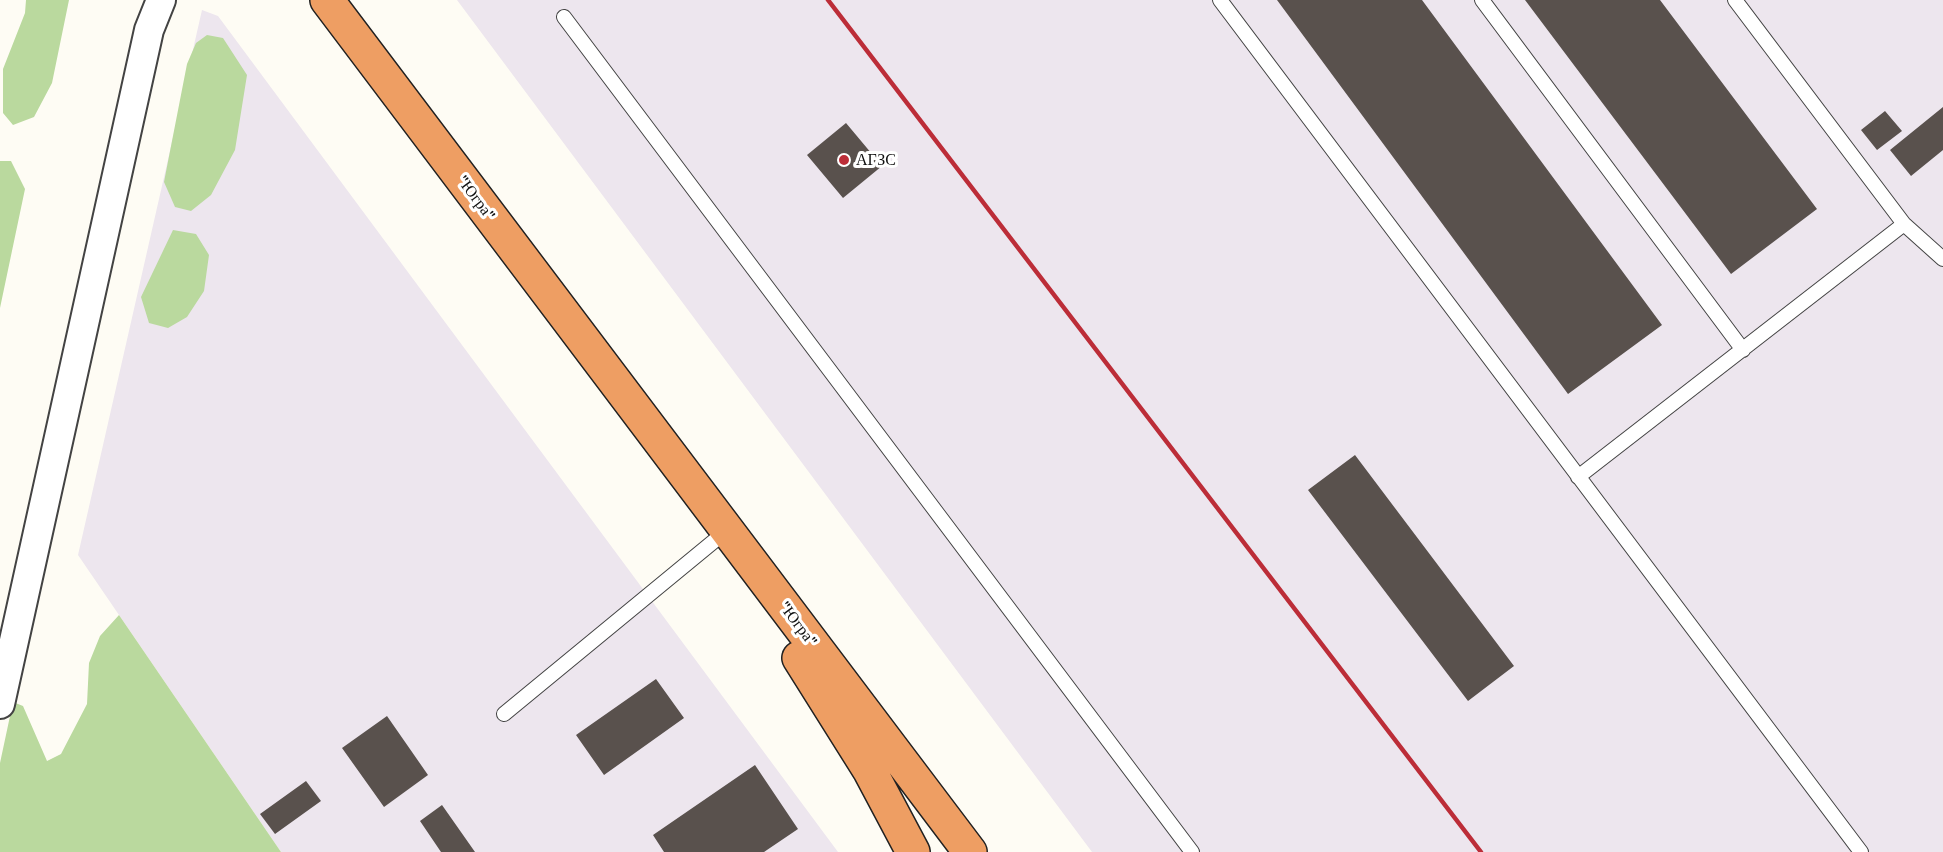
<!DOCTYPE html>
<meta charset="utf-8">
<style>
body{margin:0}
canvas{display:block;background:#fefcf4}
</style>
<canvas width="1943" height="852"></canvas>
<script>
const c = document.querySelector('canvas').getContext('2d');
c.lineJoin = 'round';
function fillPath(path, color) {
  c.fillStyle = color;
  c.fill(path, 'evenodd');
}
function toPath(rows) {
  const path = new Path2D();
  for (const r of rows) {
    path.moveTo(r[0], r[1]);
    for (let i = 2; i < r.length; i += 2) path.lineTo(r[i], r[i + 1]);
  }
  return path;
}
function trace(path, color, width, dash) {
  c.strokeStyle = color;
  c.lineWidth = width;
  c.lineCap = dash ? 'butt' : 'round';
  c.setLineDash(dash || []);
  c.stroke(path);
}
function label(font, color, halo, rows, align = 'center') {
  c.font = font + ' "Crimson Pro",serif';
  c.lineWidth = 6;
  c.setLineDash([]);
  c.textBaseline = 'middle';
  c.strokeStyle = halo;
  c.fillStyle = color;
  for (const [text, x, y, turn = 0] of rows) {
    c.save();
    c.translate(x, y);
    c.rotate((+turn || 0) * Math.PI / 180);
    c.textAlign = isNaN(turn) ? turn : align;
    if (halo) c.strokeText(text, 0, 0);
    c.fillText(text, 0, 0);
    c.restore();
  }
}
fillPath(toPath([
 [457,0,1943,0,1943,852,1092,852],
 [202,10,218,16,838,852,281,852,78,555]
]), '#ede6ee');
fillPath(toPath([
 [26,0,69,0,52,83,34,117,13,125,3,113,3,69,25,13],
 [207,35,223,38,247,75,235,150,211,195,191,211,175,207,164,182,187,64,196,43],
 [0,161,11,161,25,189,0,308],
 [173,230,196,234,209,255,204,291,187,317,168,328,149,323,141,297],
 [119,615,281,852,0,852,0,763,13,702,23,706,47,761,61,754,87,704,89,663,100,636]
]), '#bad99e');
fillPath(toPath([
 [1277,0,1422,0,1662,325,1568,394],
 [1525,0,1660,0,1817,209,1731,274],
 [1943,107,1943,150,1911,176,1890,150],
 [1885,111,1902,131,1877,150,1861,130],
 [846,123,882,166,843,198,807,155],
 [1355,455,1514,666,1468,701,1308,490],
 [656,679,684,718,604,775,576,735],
 [387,716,428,775,384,807,342,748],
 [755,765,798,829,764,852,664,852,653,835],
 [306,781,321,801,275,834,260,814],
 [442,805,475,852,441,852,420,821]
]), '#59514d');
const lane = toPath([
 [1220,0,1861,852],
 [1482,0,1743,350],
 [1735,0,1904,224,1943,259],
 [564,17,1192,852],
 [1578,477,1904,224],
 [504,714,719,537]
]);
const street = toPath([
 [0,704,149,30,161,0]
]);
const highway = toPath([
 [327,0,970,852],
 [799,658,870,771,913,852]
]);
trace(lane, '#434343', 16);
trace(street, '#434343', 32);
trace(highway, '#212121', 36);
trace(lane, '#fff', 14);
trace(street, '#fff', 28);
trace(highway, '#ee9e63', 33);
trace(toPath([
 [828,0,1481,852]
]), '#bc2d38', 4.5);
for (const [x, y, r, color] of [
 [844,160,6,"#bc2d38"]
]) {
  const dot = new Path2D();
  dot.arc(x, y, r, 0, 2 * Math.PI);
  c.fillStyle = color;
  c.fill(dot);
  trace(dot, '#fff', 2);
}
label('16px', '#101010', '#fff', [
 ["АГЗС",856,160]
], 'left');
label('16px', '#101010', '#fff', [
 ["\"Югра\"",476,198,53],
 ["\"Югра\"",798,624,53]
]);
</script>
